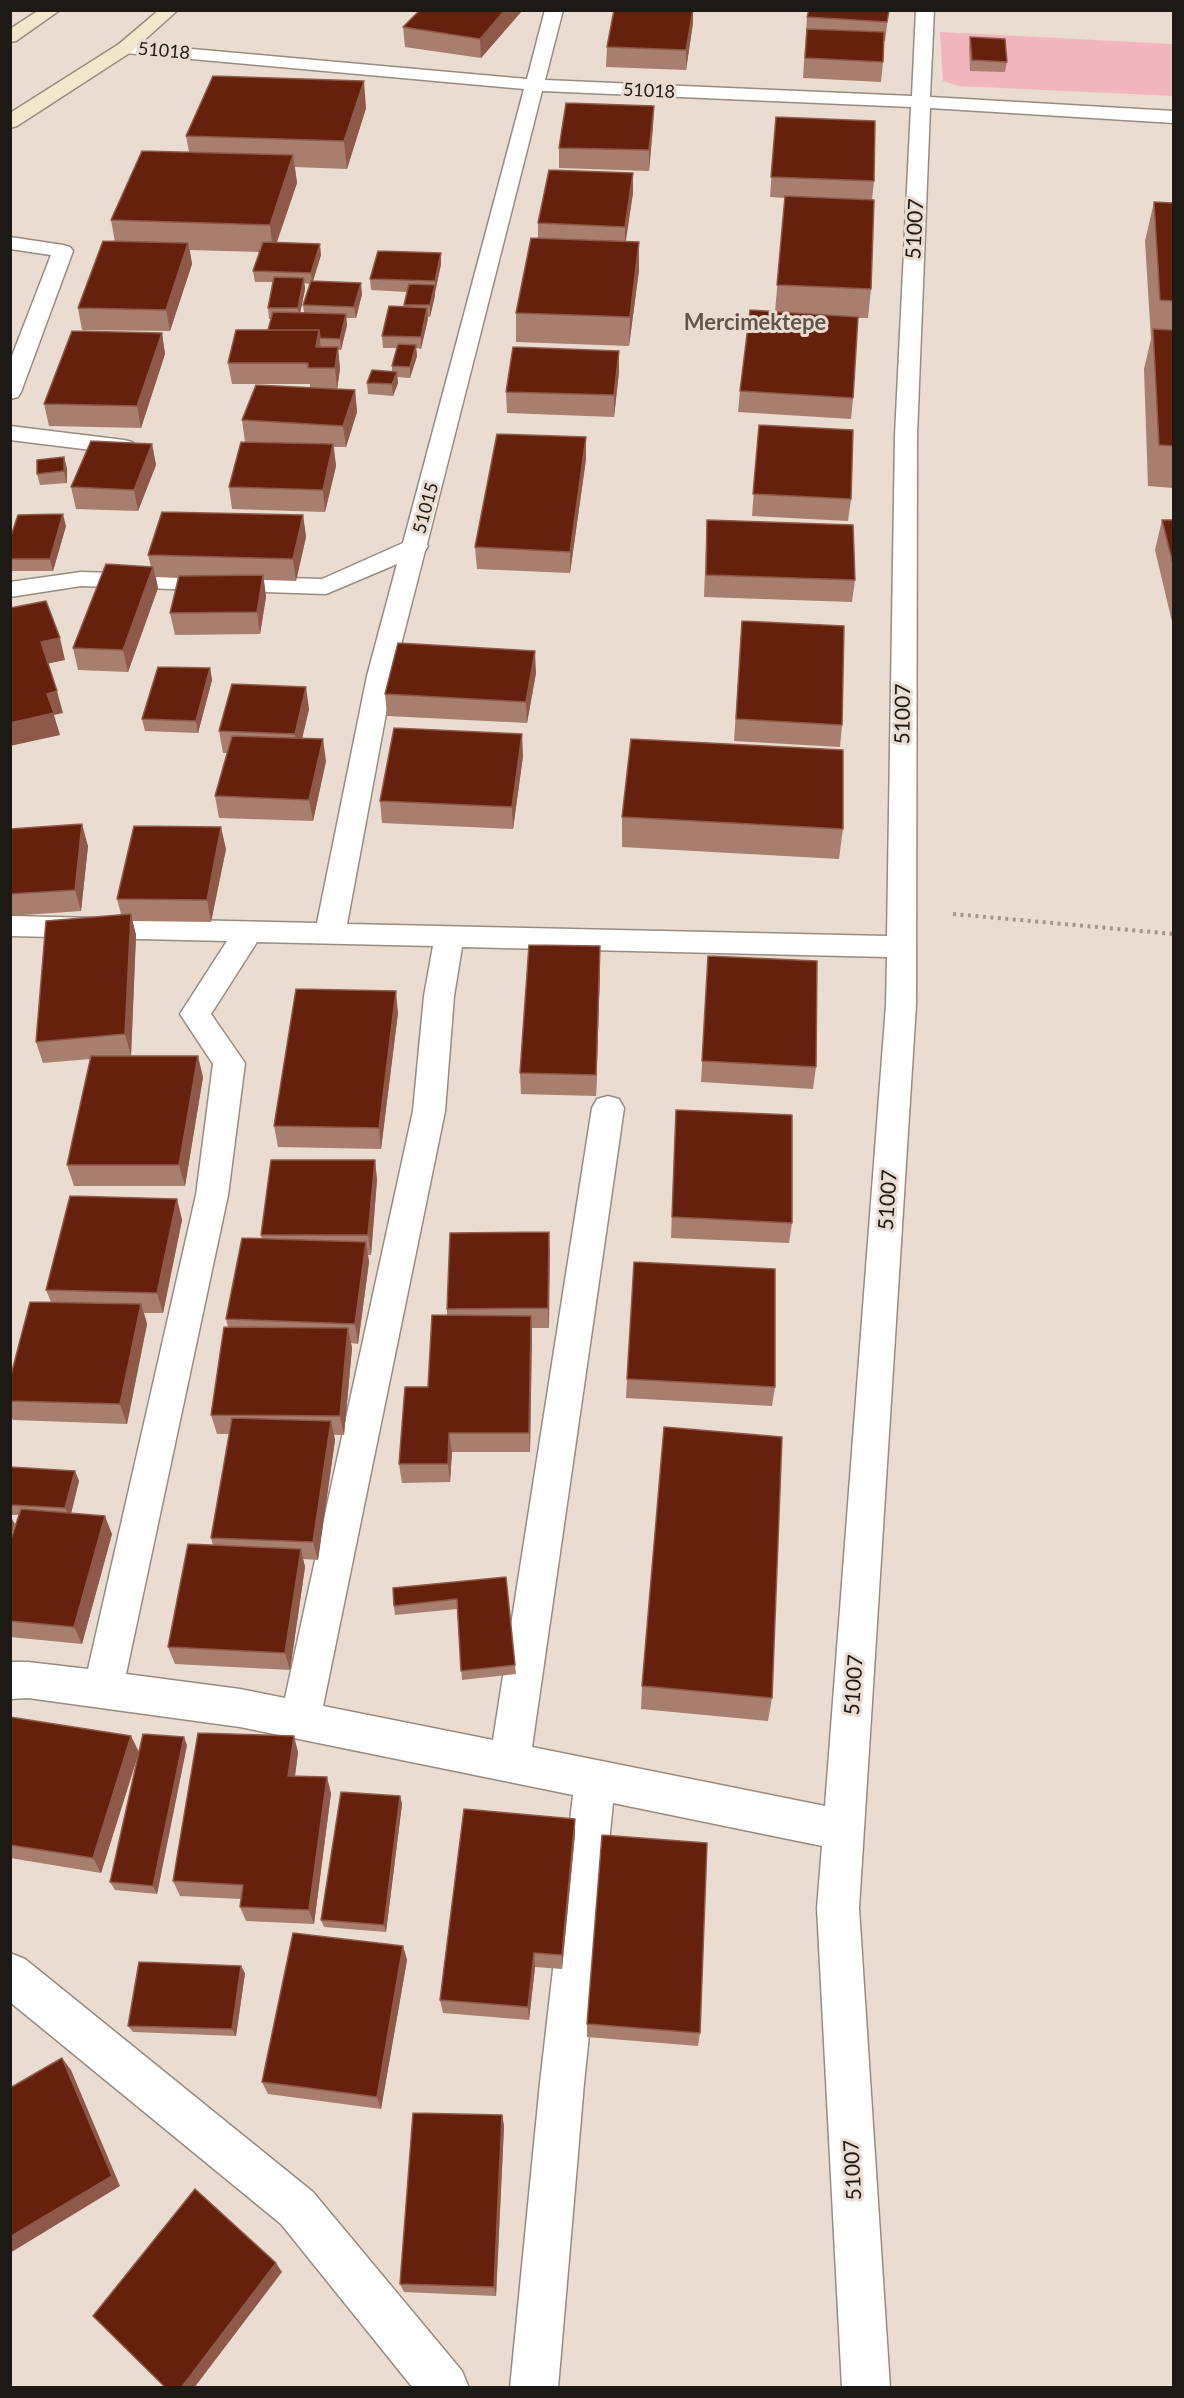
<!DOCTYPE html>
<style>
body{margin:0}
#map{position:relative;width:1184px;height:2398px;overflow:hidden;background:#eadcd0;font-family:Lato,sans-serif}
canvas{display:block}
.frame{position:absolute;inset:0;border:12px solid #1d1915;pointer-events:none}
</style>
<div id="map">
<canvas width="1184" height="2398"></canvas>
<div class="frame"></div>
</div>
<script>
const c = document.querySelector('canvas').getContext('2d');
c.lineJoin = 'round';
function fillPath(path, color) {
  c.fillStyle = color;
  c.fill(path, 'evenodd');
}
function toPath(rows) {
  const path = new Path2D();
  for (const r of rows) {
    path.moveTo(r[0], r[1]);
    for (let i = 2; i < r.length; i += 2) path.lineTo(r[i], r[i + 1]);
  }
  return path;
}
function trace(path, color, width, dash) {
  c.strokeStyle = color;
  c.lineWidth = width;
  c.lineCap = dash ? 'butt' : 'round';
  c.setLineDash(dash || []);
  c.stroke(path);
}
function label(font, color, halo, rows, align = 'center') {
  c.font = font + ' Lato,sans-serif';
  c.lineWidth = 6;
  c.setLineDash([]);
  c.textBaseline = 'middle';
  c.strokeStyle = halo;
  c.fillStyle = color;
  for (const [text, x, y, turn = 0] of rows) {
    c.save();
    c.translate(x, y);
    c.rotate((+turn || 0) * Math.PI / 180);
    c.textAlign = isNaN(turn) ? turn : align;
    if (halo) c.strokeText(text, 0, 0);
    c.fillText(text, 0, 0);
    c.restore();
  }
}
fillPath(toPath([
 [940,32,1173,44,1173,96,958,86,943,81]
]), '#f2b5bd');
const street = toPath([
 [545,10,563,10,545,80,912,96,916,10,934,10,930,97,1174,111,1174,123,930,108,917,435,916,1005,859,1908,890,2388,842,2388,817,1908,822,1846,613,1803,584,2083,558,2388,510,2388,540,2083,573,1795,240,1727,28,1698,10,1699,10,1662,28,1662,88,1669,196,1195,213,1064,180,1014,227,941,10,936,10,916,317,923,367,676,397,564,326,594,81,586,10,597,10,582,81,572,322,579,403,543,524,89,125,53,119,52,116,48,119,44,125,43,527,79,545,10],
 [542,91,911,107,895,435,887,936,347,924,393,676,425,551,428,546,427,544,542,91],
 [257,942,433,946,424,996,413,1111,285,1698,240,1689,126,1674,228,1195,245,1063,211,1014,257,942],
 [462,947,887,957,886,1005,825,1806,532,1747,624,1108,619,1099,608,1096,597,1099,592,1108,493,1740,323,1706,445,1111,454,996,462,947],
 [10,237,63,245,70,247,73,251,21,392,18,397,10,399,10,361,51,255,10,249,10,237],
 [10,426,124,440,132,442,136,447,132,452,124,454,10,440,10,426],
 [10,1953,25,1959,313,2192,462,2371,469,2388,413,2388,281,2224,10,2002,10,1953]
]);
const secondary = toPath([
 [39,10,60,10,16,41,10,42,10,29,39,10],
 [159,10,178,10,131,52,17,126,10,128,10,113,119,44,159,10]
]);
trace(street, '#988b80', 3);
trace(secondary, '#988b80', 3);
trace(toPath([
 [953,914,1174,934]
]), '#a2978e', 4, [3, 4.5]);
fillPath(street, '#fff');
fillPath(secondary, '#f1e7ca');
fillPath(toPath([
 [420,10,521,10,521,12,481,58,405,47,403,27],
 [889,10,885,41,884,41,883,62,881,82,803,78,807,17],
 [693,23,686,70,606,67,607,47],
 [970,37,1007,62,1005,72,970,71,969,48],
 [654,106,653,126,649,171,559,168,559,148],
 [366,108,347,169,295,167,297,183,277,242,321,255,313,281,362,294,356,318,346,318,347,325,341,350,338,350,340,369,337,389,355,390,357,412,346,447,334,447,336,466,325,512,232,509,229,487,245,442,242,420,310,388,310,384,232,384,228,363,268,330,271,319,269,319,268,308,273,282,255,282,253,271,259,252,190,250,192,264,170,331,82,330,78,308,115,242,111,220,189,152,186,136],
 [304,283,310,284,303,305,304,313,300,313,305,289],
 [776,117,874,181,872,200,871,289,868,318,858,318,853,398,851,419,738,412,740,391,775,312,785,198,770,197],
 [633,173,633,193,625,241,639,242,639,270,629,346,516,342,516,313,538,238,538,223],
 [1154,202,1173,203,1173,488,1148,486,1144,369,1151,339,1145,241],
 [441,253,441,264,430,317,428,317,421,349,416,348,417,356,410,378,397,377,398,383,393,396,368,394,367,383,392,371,392,366,397,348,383,348,382,336,404,307,407,292,371,290,370,279],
 [162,333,165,354,141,428,49,426,44,404],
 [619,351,619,372,614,417,507,413,506,392],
 [759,425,851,499,848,521,752,516],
 [586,437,586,459,570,573,477,569,475,547],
 [152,444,156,465,138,511,76,509,71,487],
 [64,457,67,469,67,483,40,485,37,474],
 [303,515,306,537,296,581,264,580,266,597,260,634,175,635,170,613,178,578,156,577,158,588,128,672,78,670,73,648,151,567,148,555],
 [707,520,855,580,852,602,704,597],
 [1162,520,1173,520,1173,626,1155,550],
 [66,526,53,571,10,571,10,539],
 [742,621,842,725,840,747,734,741],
 [210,668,212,680,198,733,145,731,142,719],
 [536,673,527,723,387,716,385,694],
 [309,709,302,739,326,761,313,821,219,818,215,796,227,753,223,753,219,731],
 [523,756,513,829,382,823,380,801],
 [622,817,843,829,839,859,622,847],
 [10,829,88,846,81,911,10,916],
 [226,849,211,922,132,921,136,935,131,1056,203,1077,185,1186,74,1186,67,1165,90,1059,43,1063,36,1042,121,914,117,899],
 [708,956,816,1067,813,1089,701,1082],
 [600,968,596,1096,521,1094,520,1073],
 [398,1013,381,1149,278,1147,274,1126],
 [675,1131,792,1223,789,1243,671,1238],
 [375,1160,377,1180,371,1255,368,1255,369,1262,358,1344,351,1343,352,1348,344,1435,334,1435,335,1440,318,1560,303,1559,305,1567,290,1670,175,1664,168,1647,213,1545,211,1538,229,1434,217,1434,211,1415,228,1327,226,1319,262,1239,261,1235],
 [177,1199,182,1220,163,1313,144,1313,147,1324,127,1424,13,1420,10,1414,10,1379,51,1302,46,1290],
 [549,1232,549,1328,532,1328,530,1452,452,1452,450,1482,402,1483,399,1464,428,1387,447,1315,447,1309],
 [627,1379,775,1387,772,1406,626,1398],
 [10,1467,75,1471,79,1481,71,1513,112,1534,82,1644,10,1637,10,1542,19,1515,10,1515],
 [506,1577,516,1674,462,1680,457,1609,395,1615,394,1606],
 [642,1686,772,1698,768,1721,641,1709],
 [10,1717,139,1752,101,1873,10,1858],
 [187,1745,157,1894,115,1890,110,1882],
 [298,1752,295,1776,331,1793,314,1924,246,1921,240,1907,241,1899,180,1896,173,1881],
 [400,1796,402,1804,386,1932,324,1927,321,1920],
 [575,1819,575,1834,562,1969,535,1967,529,2020,443,2013,440,2000],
 [403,1946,407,1960,381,2109,268,2094,262,2082],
 [245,1973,236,2036,133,2032,128,2026],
 [587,2024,700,2033,698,2046,587,2037],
 [502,2115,504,2126,496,2296,404,2292,400,2284]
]), '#a87e6e');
fillPath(toPath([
 [505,10,521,10,521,12,481,58,480,39],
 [693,10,693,23,686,70,686,50],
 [364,81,366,108,347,169,344,141],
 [654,106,653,126,649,171,649,150],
 [293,155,297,183,273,253,270,225],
 [633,173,633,193,625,247,625,227],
 [639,242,639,270,629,346,630,317],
 [188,243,192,264,170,331,166,310],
 [320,244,321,255,312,284,311,273],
 [441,253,441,264,435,292,435,281],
 [304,278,305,289,299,319,298,308],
 [361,283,362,294,356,318,354,307],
 [435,285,435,296,430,317,430,305],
 [427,308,428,319,421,349,421,337],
 [346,314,347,325,341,350,340,339],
 [319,330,321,351,316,347],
 [162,333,165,354,141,428,137,406],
 [416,345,417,356,410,378,410,367],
 [338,347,340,369,337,390,335,368],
 [619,351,619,372,614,417,614,395],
 [397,372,398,383,393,396,392,384],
 [355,390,357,412,346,447,343,426],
 [586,437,586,459,570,573,570,552],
 [152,444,156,465,138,511,134,490],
 [333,444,336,466,325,512,323,490],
 [64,457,67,469,67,483,64,471],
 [63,514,66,526,53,571,50,559],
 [303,515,306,537,296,581,293,559],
 [153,567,158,588,128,672,123,650],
 [263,575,266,597,260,634,257,612],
 [60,638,65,660,46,664,41,642],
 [535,651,536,673,527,723,526,702],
 [210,668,212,680,198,733,196,721],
 [306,687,309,709,298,756,295,734],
 [57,691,63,713,54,715,60,735,10,746,10,723,47,694],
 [522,734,523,756,513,829,512,807],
 [323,739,326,761,313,821,309,800],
 [82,824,88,846,81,911,75,890],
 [221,827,226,849,211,922,207,900],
 [131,914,136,935,131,1056,125,1034],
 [600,946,600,968,596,1096,596,1075],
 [396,991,398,1013,381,1149,379,1128],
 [198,1056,203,1077,185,1186,179,1165],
 [375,1160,377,1180,371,1255,368,1235],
 [177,1199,182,1220,163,1313,157,1293],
 [549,1232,550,1252,549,1328,548,1308],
 [366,1242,369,1262,358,1344,355,1324],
 [141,1304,147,1324,127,1424,120,1404],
 [531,1316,532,1336,530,1452,529,1433],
 [348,1328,352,1348,344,1435,340,1416],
 [331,1421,335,1440,318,1560,313,1542],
 [449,1433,452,1452,450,1482,448,1464],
 [75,1471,79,1481,70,1518,65,1508],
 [10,1516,15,1524,10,1539],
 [105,1516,112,1534,82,1644,74,1627],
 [301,1549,305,1567,290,1670,285,1653],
 [131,1736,139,1752,101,1873,93,1858],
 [294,1736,298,1752,293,1792,288,1776],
 [184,1737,187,1745,157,1894,153,1886],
 [327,1777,331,1793,314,1924,309,1910],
 [400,1796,402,1804,386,1932,384,1925],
 [575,1819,575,1834,562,1969,562,1955],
 [403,1946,407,1960,381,2109,377,2097],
 [534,1953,535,1967,529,2020,528,2007],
 [241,1966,245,1973,236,2036,232,2029],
 [62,2058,71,2070,120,2186,10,2253,10,2237],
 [502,2115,504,2126,496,2296,494,2287],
 [276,2263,282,2272,194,2388,181,2388]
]), '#8e5948');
const building = toPath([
 [420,10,505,10,480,39,403,27,420,10],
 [614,10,693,10,686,50,607,47,614,10],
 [809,10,889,10,887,22,807,17,809,10],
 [807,29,884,32,883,62,805,58,807,29],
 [970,37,1005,39,1007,62,972,60,970,37],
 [213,76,364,81,344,141,186,136,213,76],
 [566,103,654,106,649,150,559,148,566,103],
 [776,117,875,121,874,181,771,177,776,117],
 [142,151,293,155,270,225,111,220,142,151],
 [549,170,633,173,625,227,538,223,549,170],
 [785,196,874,200,871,289,777,285,785,196],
 [1154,202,1173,203,1173,301,1160,300,1154,202],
 [531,238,639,242,630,317,516,313,531,238],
 [103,241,188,243,166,310,78,308,103,241],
 [263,242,320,244,311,273,253,271,263,242],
 [378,251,441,253,435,281,370,279,378,251],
 [274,277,304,278,298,308,268,308,274,277],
 [311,281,361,283,354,307,303,305,311,281],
 [409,284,435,285,430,305,404,305,409,284],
 [389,306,427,308,421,337,382,336,389,306],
 [750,310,858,317,853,398,740,391,750,310],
 [273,312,346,314,340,339,320,338,319,330,268,330,273,312],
 [1153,329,1173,330,1173,446,1159,445,1153,329],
 [236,330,319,330,316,347,338,347,335,368,308,368,308,363,228,363,236,330],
 [72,331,162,333,137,406,44,404,72,331],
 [398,344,416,345,410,367,392,366,398,344],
 [513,347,619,351,614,395,506,392,513,347],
 [372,370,397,372,392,384,367,383,372,370],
 [256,385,355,390,343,426,242,420,256,385],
 [759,425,853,430,851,499,753,494,759,425],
 [497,434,586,437,570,552,475,547,497,434],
 [91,441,152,444,134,490,71,487,91,441],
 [241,442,333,444,323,490,229,487,241,442],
 [64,457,64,471,37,474,37,460,64,457],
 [162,512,303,515,293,559,148,555,162,512],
 [63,514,50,559,10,559,10,539,18,515,63,514],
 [707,520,853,525,855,580,706,575,707,520],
 [1162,520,1173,520,1173,564,1162,520],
 [106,564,153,567,123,650,73,648,106,564],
 [263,575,257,612,170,613,179,576,263,575],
 [46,601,60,638,41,642,57,691,47,694,54,713,10,723,10,608,46,601],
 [742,621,844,626,842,725,736,719,742,621],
 [398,643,535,651,526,702,385,694,398,643],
 [158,667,210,668,196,721,142,719,158,667],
 [232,684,306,687,295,734,219,731,232,684],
 [394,728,522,734,512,807,380,801,394,728],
 [232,736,323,739,309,800,215,796,232,736],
 [631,739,843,750,843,829,622,817,631,739],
 [82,824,75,890,10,894,10,829,82,824],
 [134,826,221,827,207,900,117,899,134,826],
 [131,914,125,1034,36,1042,46,921,131,914],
 [529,945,600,946,596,1075,520,1073,529,945],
 [708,956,817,961,816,1067,702,1061,708,956],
 [296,989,396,991,379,1128,274,1126,296,989],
 [91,1056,198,1056,179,1165,67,1165,91,1056],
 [676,1110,792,1115,792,1223,672,1217,676,1110],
 [271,1160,375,1160,368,1235,261,1235,271,1160],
 [70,1196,177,1199,157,1293,46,1290,70,1196],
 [549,1232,548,1308,447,1309,450,1233,549,1232],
 [242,1238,366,1242,355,1324,226,1319,242,1238],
 [634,1262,775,1269,775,1387,627,1379,634,1262],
 [30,1302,141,1304,120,1404,10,1401,10,1379,30,1302],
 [432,1315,531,1316,529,1433,449,1433,448,1464,399,1464,405,1387,428,1387,432,1315],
 [224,1327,348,1328,340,1416,211,1415,224,1327],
 [232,1418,331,1421,313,1542,211,1538,232,1418],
 [664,1427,782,1437,772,1698,642,1686,664,1427],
 [10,1467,75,1471,65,1508,10,1505,10,1467],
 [21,1509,105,1516,74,1627,10,1621,10,1542,21,1509],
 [188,1544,301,1549,285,1653,168,1647,188,1544],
 [506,1577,515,1665,461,1671,457,1599,394,1606,393,1588,506,1577],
 [10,1717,131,1736,93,1858,10,1845,10,1717],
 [198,1733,294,1736,288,1776,327,1777,309,1910,240,1907,243,1885,173,1881,198,1733],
 [143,1734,184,1737,153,1886,110,1882,143,1734],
 [341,1792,400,1796,384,1925,321,1920,341,1792],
 [464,1809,575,1819,562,1955,534,1953,528,2007,440,2000,464,1809],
 [602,1835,707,1843,700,2033,587,2024,602,1835],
 [293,1933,403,1946,377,2097,262,2082,293,1933],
 [139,1962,241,1966,232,2029,128,2026,139,1962],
 [62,2058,112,2176,10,2237,10,2088,62,2058],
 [413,2113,502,2115,494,2287,400,2284,413,2113],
 [195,2189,276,2263,181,2388,166,2388,93,2316,195,2189]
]);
fillPath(building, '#66210d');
trace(building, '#8e5948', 1.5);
label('18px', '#1d1915', '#eadcd0', [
 ["51018",164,51,5],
 ["51018",649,91,3],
 ["51015",426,508,-75]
]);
label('21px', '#1d1915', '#eadcd0', [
 ["51007",915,229,-87],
 ["51007",903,714,-89],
 ["51007",888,1200,-86],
 ["51007",854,1685,-86],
 ["51007",853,2170,-93]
]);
label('bold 22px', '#61554b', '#eadcd0', [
 ["Mercimektepe",755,323]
]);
</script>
